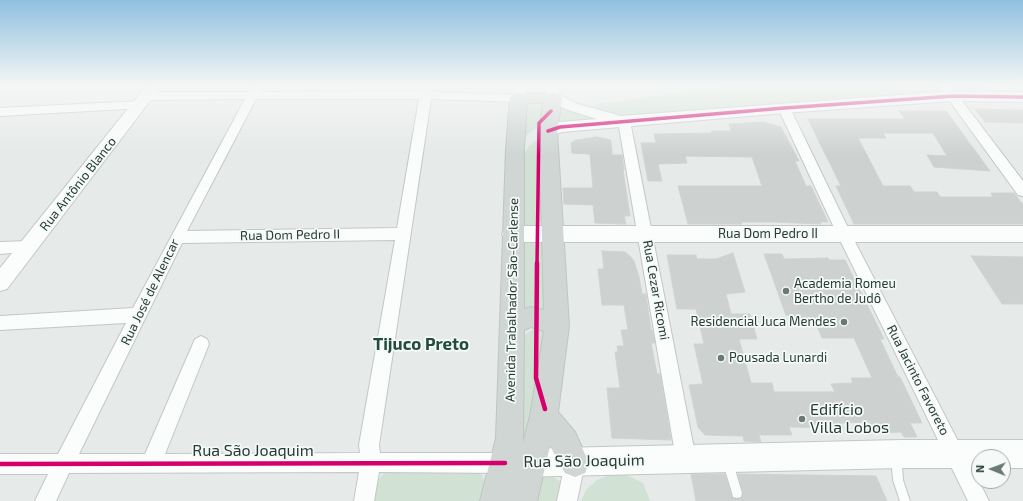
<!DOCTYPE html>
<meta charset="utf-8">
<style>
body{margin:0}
#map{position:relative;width:1023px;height:501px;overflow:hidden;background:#e6eae8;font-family:"Exo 2",sans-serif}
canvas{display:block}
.north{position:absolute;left:971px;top:449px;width:40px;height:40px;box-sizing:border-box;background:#f5f9f7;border:1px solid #a2ada9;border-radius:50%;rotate:271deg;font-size:11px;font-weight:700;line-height:16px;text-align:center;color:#263c35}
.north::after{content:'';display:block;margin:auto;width:14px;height:18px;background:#697974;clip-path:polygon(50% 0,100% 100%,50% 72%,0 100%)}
</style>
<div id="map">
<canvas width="1023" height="501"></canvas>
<div class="north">N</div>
</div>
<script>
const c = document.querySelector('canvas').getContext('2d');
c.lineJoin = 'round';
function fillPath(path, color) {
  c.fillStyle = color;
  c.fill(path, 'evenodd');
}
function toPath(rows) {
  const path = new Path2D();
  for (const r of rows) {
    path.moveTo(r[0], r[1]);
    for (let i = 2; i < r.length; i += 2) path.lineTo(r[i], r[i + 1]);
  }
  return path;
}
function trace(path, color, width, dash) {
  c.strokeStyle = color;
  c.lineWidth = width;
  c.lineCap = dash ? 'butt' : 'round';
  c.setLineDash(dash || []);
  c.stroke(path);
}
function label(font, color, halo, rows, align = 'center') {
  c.font = font + ' "Exo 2",sans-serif';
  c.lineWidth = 3.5;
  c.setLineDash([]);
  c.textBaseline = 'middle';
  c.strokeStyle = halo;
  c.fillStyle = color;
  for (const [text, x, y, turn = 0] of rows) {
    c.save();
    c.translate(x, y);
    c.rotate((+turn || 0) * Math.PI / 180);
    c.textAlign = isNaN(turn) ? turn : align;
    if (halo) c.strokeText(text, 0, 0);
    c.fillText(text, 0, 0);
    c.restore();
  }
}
fillPath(toPath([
 [733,85,939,85,939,89,933,92,619,116,584,106],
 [950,85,986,85,995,93,960,92],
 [540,101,543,103,542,124,524,137,524,106,528,102],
 [563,107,592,118,595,120,560,123,559,109],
 [536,141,540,142,542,218,538,225,529,228,524,223,523,157,528,147],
 [539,240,544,246,546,312,523,312,524,241],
 [533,329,542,330,546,336,527,435,524,435,522,434,522,337],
 [385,472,480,472,483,477,485,486,483,501,373,501,379,479],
 [622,473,643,483,650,501,581,501,586,490,597,480,612,474],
 [551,476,560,481,561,486,557,501,533,501,540,482,544,477]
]), '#d1e2d5');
const building = toPath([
 [975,109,1023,110,1023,123,985,122,975,109],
 [899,111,946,111,990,171,934,167,927,155,947,156,933,133,883,133,886,138,858,138,883,186,910,186,914,192,937,192,940,197,993,197,991,193,1014,193,1023,205,1023,224,854,224,836,186,841,186,808,119,905,119,899,111],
 [763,122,781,127,799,161,795,161,806,186,811,186,828,222,820,222,821,224,774,222,741,222,742,224,688,224,678,186,762,186,752,157,685,156,687,163,658,164,662,181,648,181,641,143,656,143,654,134,712,133,711,131,731,131,729,124,763,122],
 [597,137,611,140,612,155,622,155,624,170,623,170,630,216,624,216,626,224,595,223,593,205,564,204,563,188,593,188,590,154,572,153,571,143,576,140,597,137],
 [602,251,625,252,630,256,634,261,639,277,642,294,646,294,651,330,652,330,655,343,651,343,657,374,660,374,671,440,612,438,607,388,620,388,615,352,618,352,617,346,624,346,621,330,628,330,624,305,602,305,598,269,604,269,602,251],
 [733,253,745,292,726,294,731,314,750,314,757,339,739,339,751,383,772,383,774,392,835,392,831,384,853,383,851,378,872,378,854,338,822,338,816,323,786,315,764,254,782,254,784,259,828,258,829,260,845,260,884,339,880,339,898,377,900,377,922,423,910,423,917,437,904,437,901,432,873,433,869,422,841,423,843,428,789,427,792,435,759,435,761,442,744,441,743,436,705,435,703,433,698,427,689,385,703,384,694,344,704,344,696,309,677,309,667,255,696,255,697,259,716,259,733,253],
 [971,256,1023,257,1023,304,1002,304,971,256],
 [691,474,725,474,732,497,737,499,741,498,743,493,738,474,876,476,887,501,696,501,691,474]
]);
fillPath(building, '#cdd2d0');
trace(building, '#cfd3d1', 1);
const service = toPath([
 [900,453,904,454,905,458,902,467,903,480,910,501,900,501,893,480,892,467,896,454,900,453],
 [728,458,732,459,733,463,742,493,741,497,737,498,733,497,732,493,723,463,724,459,728,458]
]);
const minor = toPath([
 [252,85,264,85,260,92,420,91,421,85,433,85,432,92,523,95,525,98,523,101,519,102,431,99,379,445,380,453,505,453,512,456,515,463,512,470,505,473,379,472,374,501,354,501,359,472,69,473,56,501,35,501,48,474,0,474,0,454,58,454,126,323,0,330,0,316,133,308,245,99,146,100,140,96,146,92,248,92,252,85],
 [256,99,419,99,397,228,187,231,256,99],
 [395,240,359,445,360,453,165,454,209,344,207,339,201,336,195,339,145,454,79,454,182,243,395,240],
 [938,85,950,85,1023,181,1023,196,1018,195,938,85],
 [140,101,146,105,144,108,0,116,0,108,140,101],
 [784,104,790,108,851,234,989,501,968,501,837,234,778,108,784,104],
 [624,117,630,121,696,459,693,466,686,469,679,466,676,459,618,121,624,117],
 [29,241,34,243,36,247,34,251,0,254,0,242,29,241],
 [575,453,582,456,585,463,577,501,557,501,565,463,568,456,575,453]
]);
const tertiary = toPath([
 [147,85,162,85,7,289,0,291,0,268,147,85],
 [513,85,527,85,526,98,524,101,514,101,512,98,513,85],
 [543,85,557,85,560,95,578,104,618,115,620,116,953,91,1023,92,1023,102,953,101,784,113,562,132,548,136,542,135,540,131,542,127,560,122,597,119,568,110,548,101,543,85]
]);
const secondary = toPath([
 [513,226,1023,226,1023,242,513,242,505,240,502,234,505,228,513,226],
 [901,440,1023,440,1023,468,1003,468,1003,457,979,457,979,468,901,468,517,477,507,473,503,463,507,453,517,449,901,440]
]);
const primary = toPath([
 [519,93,553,93,559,94,562,98,557,131,569,326,558,412,575,432,589,463,585,473,575,477,565,473,550,446,537,501,480,501,496,438,506,149,510,98,513,94,519,93],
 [527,103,543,103,539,131,544,310,531,307,524,309,524,149,527,103],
 [531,327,544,331,530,416,523,443,524,330,531,327]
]);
trace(service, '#c3c7c5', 2);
trace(minor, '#c3c7c5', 2);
trace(tertiary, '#c3c7c5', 2);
trace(secondary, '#c2c8c5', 2);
trace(primary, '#bec6c3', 2);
fillPath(service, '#fbfcfc');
fillPath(minor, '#fbfcfc');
fillPath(tertiary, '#fbfcfc');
fillPath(secondary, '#fbfcfc');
fillPath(primary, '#cfd6d4');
trace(toPath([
 [548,131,560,127,784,108,953,96,1023,97],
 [537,264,539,123,551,111]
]), '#d6006c', 3.5);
trace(toPath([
 [537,263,536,378,545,409],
 [0,464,505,463]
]), '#d6006c', 4.5);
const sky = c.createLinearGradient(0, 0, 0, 155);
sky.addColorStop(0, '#90c0e0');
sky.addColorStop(0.55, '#f4f6f5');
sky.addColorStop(1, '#f4f6f500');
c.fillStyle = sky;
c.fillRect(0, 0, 1023, 155);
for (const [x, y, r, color] of [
 [786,291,4,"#697974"],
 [844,322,4,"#697974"],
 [721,358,4,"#697974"],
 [802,419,4,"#697974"]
]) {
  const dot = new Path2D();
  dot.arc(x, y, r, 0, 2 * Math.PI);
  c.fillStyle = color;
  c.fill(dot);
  trace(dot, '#f5f9f7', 1.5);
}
label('13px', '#263c35', '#f5f9f7', [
 ["Rua Antônio Blanco",78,184,-52],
 ["Rua Dom Pedro II",768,234],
 ["Rua Dom Pedro II",290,235,-1],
 ["Rua Cezar Ricomi",656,290,80],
 ["Rua José de Alencar",150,292,-64],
 ["Avenida Trabalhador São-Carlense",512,300,-89],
 ["Rua Jacinto Favoreto",918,380,63]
]);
label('13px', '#263c35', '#f5f9f7', [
 ["Academia Romeu",794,284],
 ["Bertho de Judô",794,299],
 ["Residencial Juca Mendes",836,322,"right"],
 ["Pousada Lunardi",729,358]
], 'left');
label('16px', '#263c35', '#f5f9f7', [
 ["Edifício",810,410],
 ["Villa Lobos",810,428]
], 'left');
label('16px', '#263c35', '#f5f9f7', [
 ["Rua São Joaquim",253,451],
 ["Rua São Joaquim",584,461,-1]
]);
label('bold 17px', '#234c40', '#f5f9f7', [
 ["Tijuco Preto",421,344]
]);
</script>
